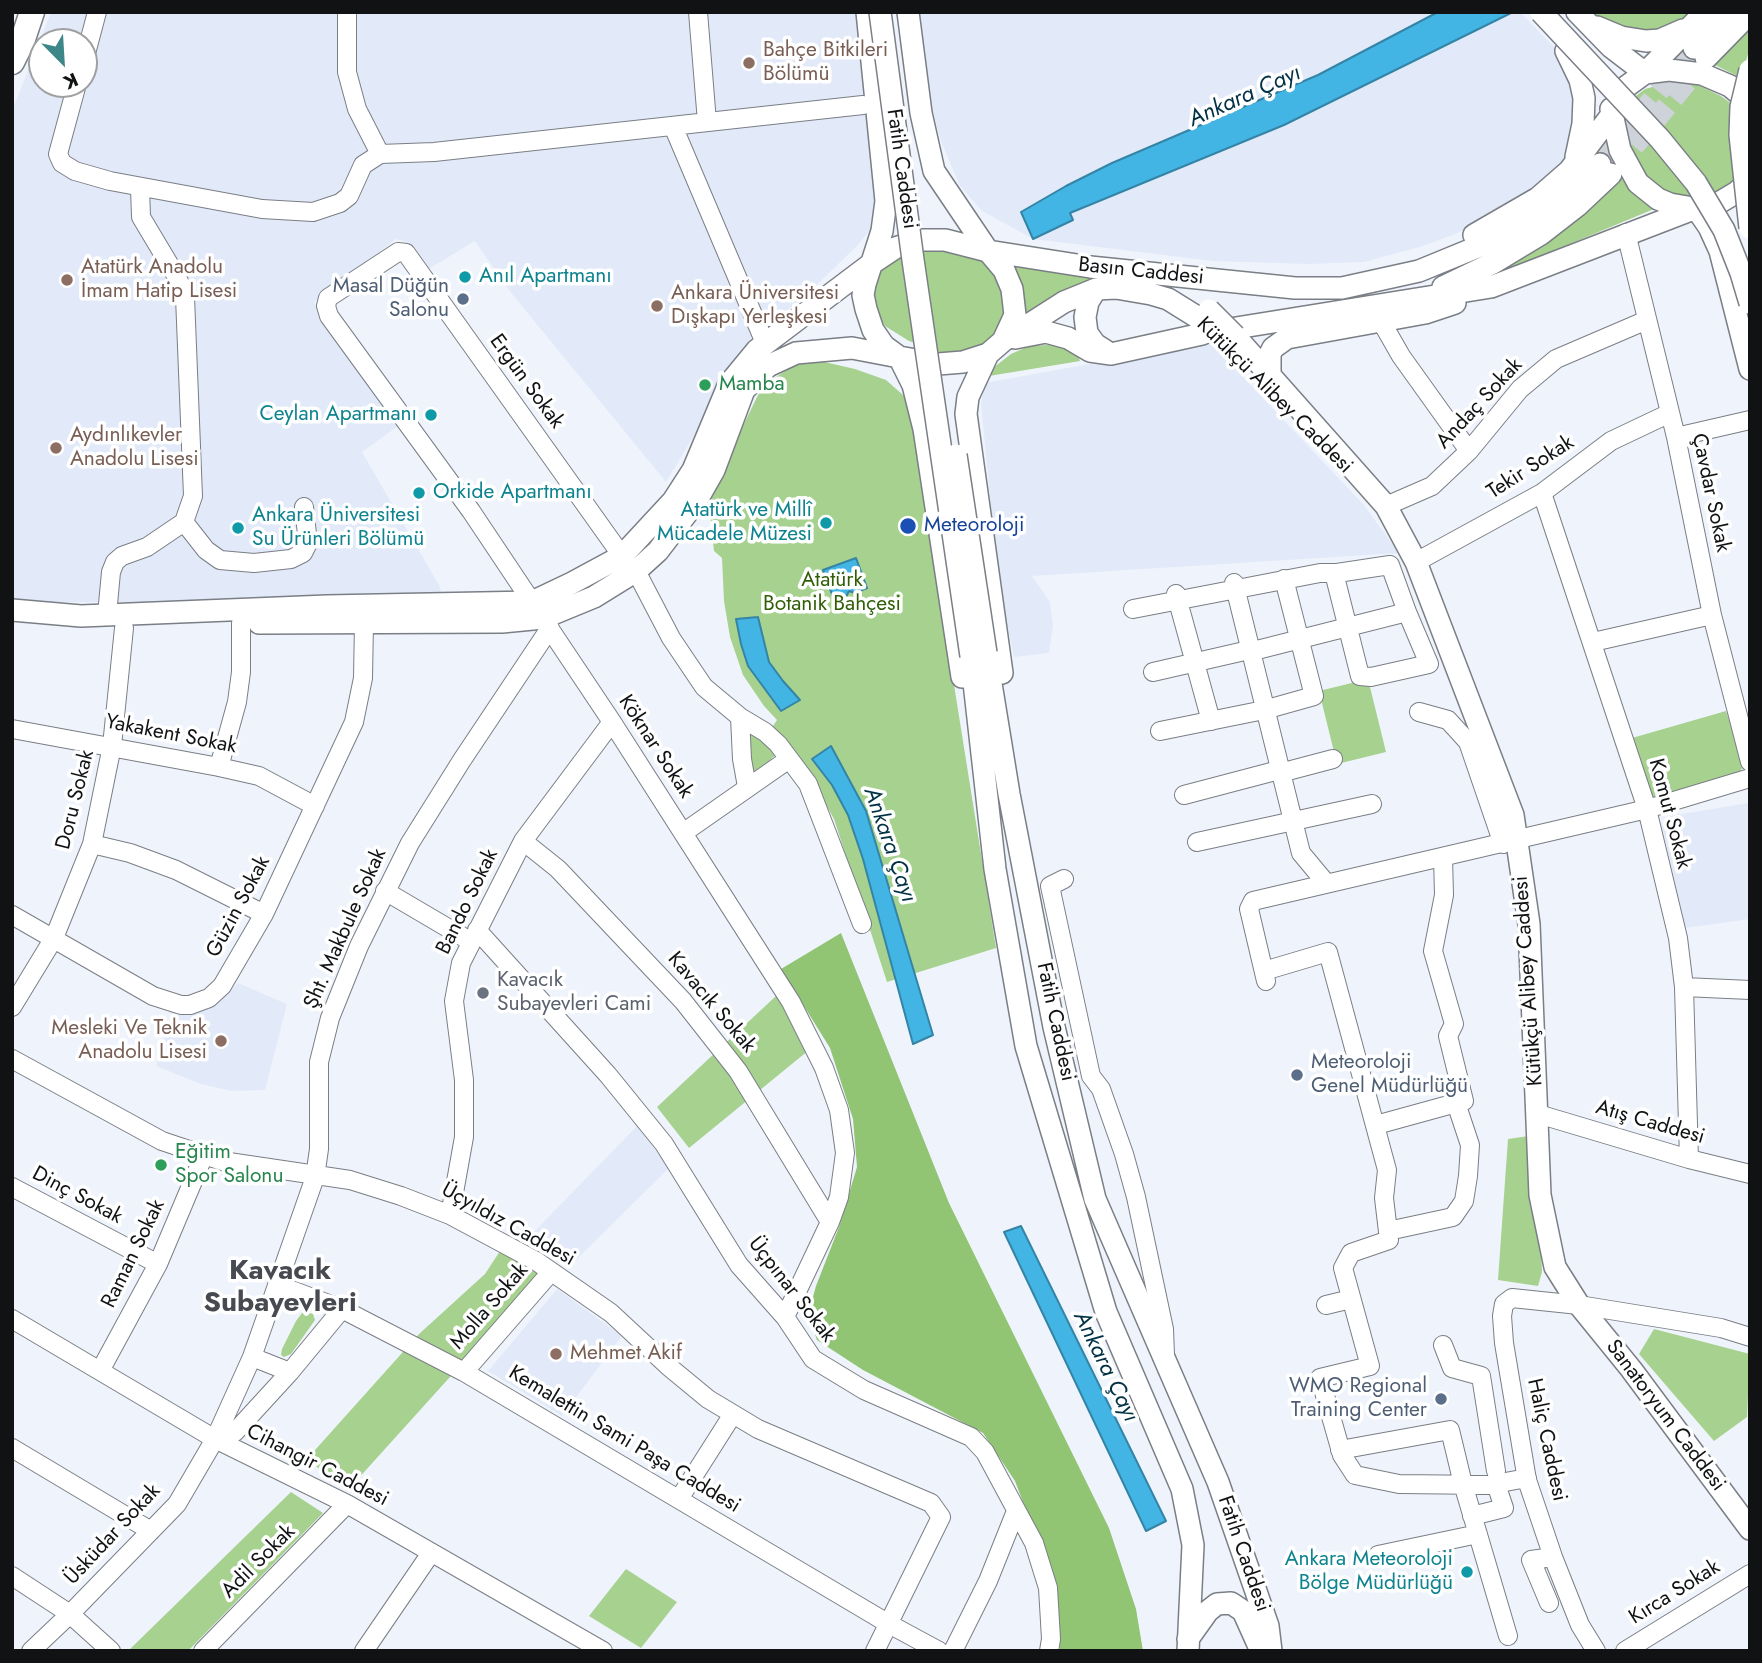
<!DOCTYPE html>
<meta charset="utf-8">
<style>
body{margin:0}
#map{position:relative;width:1762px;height:1663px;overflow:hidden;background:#eff4fc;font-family:Jost,sans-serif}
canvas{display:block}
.frame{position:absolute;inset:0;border:14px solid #101214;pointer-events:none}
.north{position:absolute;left:28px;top:28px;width:70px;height:70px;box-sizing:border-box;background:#fff;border:2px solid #9fa0a1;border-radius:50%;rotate:156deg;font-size:19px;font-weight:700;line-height:28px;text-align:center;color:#101214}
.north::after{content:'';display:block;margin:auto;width:24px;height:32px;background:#3e8788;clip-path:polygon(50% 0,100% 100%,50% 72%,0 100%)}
</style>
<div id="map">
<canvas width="1762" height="1663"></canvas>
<div class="frame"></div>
<div class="north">K</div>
</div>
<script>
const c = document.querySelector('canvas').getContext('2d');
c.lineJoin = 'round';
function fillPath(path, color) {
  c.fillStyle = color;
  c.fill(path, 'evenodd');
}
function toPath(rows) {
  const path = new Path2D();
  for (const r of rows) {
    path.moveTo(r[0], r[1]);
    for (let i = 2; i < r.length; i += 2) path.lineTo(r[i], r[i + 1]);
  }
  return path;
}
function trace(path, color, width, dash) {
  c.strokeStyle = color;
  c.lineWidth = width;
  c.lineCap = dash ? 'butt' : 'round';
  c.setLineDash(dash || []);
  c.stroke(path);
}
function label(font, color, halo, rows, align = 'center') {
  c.font = font + ' Jost,sans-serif';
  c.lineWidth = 7;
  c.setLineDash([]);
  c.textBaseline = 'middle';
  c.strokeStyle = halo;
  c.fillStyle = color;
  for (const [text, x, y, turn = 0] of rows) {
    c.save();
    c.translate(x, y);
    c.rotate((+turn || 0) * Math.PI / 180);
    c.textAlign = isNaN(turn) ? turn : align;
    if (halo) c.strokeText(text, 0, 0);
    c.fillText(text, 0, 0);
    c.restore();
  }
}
fillPath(toPath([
 [51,12,861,12,879,200,875,224,856,247,805,296,753,338,666,482,508,289,475,241,427,270,404,241,396,239,314,302,401,424,362,452,439,585,442,595,186,602,51,602,12,599,12,111],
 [42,42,84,42,84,84,42,84],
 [916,12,1520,12,1557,50,1570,69,1577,108,1567,155,1544,183,1498,213,1453,235,1423,246,1364,262,1308,264,1213,261,1033,239,982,211,960,186,940,139,930,101,921,54],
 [1210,342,1363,504,1399,553,1032,576,1050,602,1053,626,1049,653,1014,657,998,579,981,403,985,383],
 [1748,803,1750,804,1750,919,1685,928,1662,826,1670,816],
 [238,983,287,1004,265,1090,231,1091,201,1084,156,1066,171,1017,213,1006],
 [637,1126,669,1168,568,1268,527,1239],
 [557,1289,622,1336,562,1416,488,1371]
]), '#e2eaf9');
fillPath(toPath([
 [1588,12,1693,12,1679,26,1646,35,1606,24],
 [1750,23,1750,47,1741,78,1711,63],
 [1670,82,1698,85,1721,96,1737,108,1734,185,1699,201,1669,193,1651,180,1635,162,1622,129,1623,110,1628,102,1645,89],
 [1619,176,1637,195,1654,209,1519,265,1470,283],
 [923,249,965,251,984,258,997,272,1007,306,999,328,991,338,971,352,948,355,909,341,885,326,877,313,874,296,878,273,886,262],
 [1012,263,1097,276,1098,279,1025,322],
 [1065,344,1077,353,1080,361,989,376,993,368,1011,354,1029,346],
 [820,361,855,369,886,380,903,395,910,409,996,948,887,982,834,819,809,774,771,729,777,720,764,706,743,675,730,637,724,601,722,558,714,551,711,523,709,496,758,395,770,381,796,364],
 [1368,679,1386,752,1337,764,1319,691],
 [1726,711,1744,765,1738,775,1652,799,1632,738],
 [752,729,775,755,760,771,753,775,747,735],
 [776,996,809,1050,689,1148,657,1107],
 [1529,1136,1540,1233,1542,1272,1538,1286,1498,1280,1508,1139],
 [500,1251,537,1273,533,1285,347,1491,307,1459,419,1334,485,1274],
 [307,1312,313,1314,315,1320,291,1354,284,1357,281,1355,282,1349,296,1321,302,1313],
 [1654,1329,1750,1354,1747,1417,1714,1441,1639,1354],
 [291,1492,323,1513,188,1651,129,1650],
 [626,1569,677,1602,641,1648,589,1616]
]), '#a6d18e');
fillPath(toPath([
 [841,933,949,1203,1109,1528,1136,1609,1143,1651,1060,1651,1052,1578,1015,1481,983,1433,863,1370,817,1340,808,1315,816,1286,839,1227,857,1167,853,1119,830,1048,781,969]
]), '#91c473');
const water = toPath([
 [1438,12,1513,12,1284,125,1070,213,1073,220,1033,239,1021,212,1066,186,1112,163,1318,75,1438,12],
 [856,558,867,588,855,593,849,591,847,595,834,600,823,570,856,558],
 [758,617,769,662,783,681,800,700,781,711,748,666,741,644,736,619,758,617],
 [831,746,866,811,933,1035,913,1044,863,859,848,815,832,785,812,759,831,746],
 [1021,1226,1166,1521,1146,1531,1004,1232,1021,1226]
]);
fillPath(water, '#43b5e5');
trace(water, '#3484a6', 2);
trace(toPath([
 [1600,164,1694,48],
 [1614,170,1705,60]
]), '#ced2d9', 21, [21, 10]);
const minor = toPath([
 [347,12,347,72,357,109,380,154,434,152,863,105],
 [698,12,707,122],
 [84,61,97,12],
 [77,84,58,154,62,163,75,171,110,181,262,209,313,212,340,203,349,196,363,165,380,154],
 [673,126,765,343],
 [1626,233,1676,437,1712,615,1750,762],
 [1381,321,1401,356,1469,451],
 [1676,437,1750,420],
 [1542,493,1647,809,1678,938,1684,987,1689,1159],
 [1386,506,1432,486,1469,451,1520,389,1556,359,1647,320],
 [184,522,206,550,220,560,254,563,291,559,303,553,308,543,304,507],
 [622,556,406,253,398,252,328,298,326,306,329,316,471,511,612,722,791,1002,824,1068,839,1110,845,1153,839,1197,830,1222,785,1317],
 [1416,562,1542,493,1611,441,1670,413],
 [636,571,671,638,704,687,740,717,765,732,778,744,808,784,862,924],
 [1334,573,1360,676,1371,677,1429,664,1407,612],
 [1234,583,1301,853,1326,883],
 [1176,594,1211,721],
 [1133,609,1320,573,1337,573,1390,565,1407,612,1249,652],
 [107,615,111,572,115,562,122,556,147,547,184,522,193,496,185,297,178,279,141,217,140,188],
 [1593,642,1712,615],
 [1153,672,1249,650],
 [1419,712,1448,720,1468,742,1503,844],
 [740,717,742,759,747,787],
 [12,729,219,767,259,776,315,806],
 [1160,731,1264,710,1314,696,1284,579],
 [219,767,237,702,241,672,241,623],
 [1280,773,1333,759],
 [1184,795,1279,770],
 [683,833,789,759],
 [523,841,558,869,683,1001,738,1071,830,1222],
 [1197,842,1372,804],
 [92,844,130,853,176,870,264,914],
 [1064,879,1050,886,1091,1076,1101,1089,1124,1154,1136,1197,1164,1329,1165,1355],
 [385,891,470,941],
 [12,915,153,996,181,1005,190,1005,209,998,222,986,264,914,354,722,363,678,364,623],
 [477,930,608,1075,664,1144,739,1265,785,1317,813,1359,864,1390,971,1437,985,1452,1034,1543,1048,1588,1051,1639,1049,1651],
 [1264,971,1328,952,1387,1170,1384,1198,1389,1240,1351,1253,1343,1268,1370,1366,1320,1378,1342,1455,1355,1475,1399,1484,1489,1485,1527,1478],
 [1266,981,1249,909,1253,901,1647,809,1750,778],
 [1684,987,1750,990],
 [12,1007,54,938,92,844,112,746,124,628],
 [12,1059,162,1141,222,1161,350,1180,401,1196,450,1215,536,1261,611,1313,668,1366,708,1399,758,1429,931,1503,941,1517,875,1651],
 [1538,1114,1689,1159,1750,1174],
 [1376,1125,1456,1103],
 [12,1187,158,1264],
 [450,1215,464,1137,464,1080,454,1001,461,963,523,841,612,722],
 [1388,1231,1453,1217,1464,1201,1468,1176,1470,1145,1456,1103,1464,1101,1448,1036,1454,1024,1433,951,1444,895,1443,857],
 [278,1285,342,1309,464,1372,889,1624,939,1651],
 [1326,1305,1351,1299],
 [12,1319,215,1439,347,1504,603,1651],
 [1443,1345,1452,1368,1481,1376,1496,1471],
 [252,1357,290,1372],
 [100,1371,158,1264,204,1155],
 [464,1372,551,1272],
 [215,1439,235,1432,290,1372,342,1309],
 [12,1448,151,1531],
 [1340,1450,1450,1430,1463,1484,1508,1636],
 [679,1499,733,1414],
 [1472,1516,1504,1508,1496,1484],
 [1378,1555,1478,1534],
 [12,1576,70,1614,111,1651],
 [1549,1603,1531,1560,1553,1557],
 [31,1651,70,1614,177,1504,215,1439,252,1357,315,1177,319,1149,319,1062,330,1018,359,946,410,843,462,760,550,628],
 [203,1651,347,1504],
 [364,1651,431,1553],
 [953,1651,988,1581,1016,1511],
 [1596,1651,1580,1625,1553,1557,1527,1480,1504,1343,1502,1316,1504,1304,1512,1298,1579,1305,1721,1328,1750,1337],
 [1625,1651,1750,1574]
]);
const major = toPath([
 [867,12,886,201,882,231,865,284,863,295,866,309,873,330,884,346,899,357,938,364,963,362,988,354,1003,341,1015,315,1012,289,1004,270,988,251,934,171,921,113,908,12],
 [1577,12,1611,47,1645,73,1669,70,1702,74,1730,86,1750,103],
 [1597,27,1621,37,1646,41,1660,40,1683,30],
 [1694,48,1728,12],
 [1566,51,1580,80,1584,98,1583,124,1576,157],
 [1706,58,1750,13],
 [1611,109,1620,150,1638,183,1658,199,1670,204,1693,208],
 [1696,208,1709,227,1720,251,1750,369],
 [1474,235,1538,198,1569,171,1613,113,1619,96,1627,86,1645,73,1705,12],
 [1443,287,1493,263,1541,234,1577,206,1611,174],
 [1096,289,1088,302,1085,317,1087,333,1095,344,1106,351],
 [1236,328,1491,287,1696,208,1717,204,1737,192,1750,180],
 [1235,336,1386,506,1416,562,1513,815,1529,924,1540,1195,1555,1267,1579,1305,1631,1369,1750,1529],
 [1015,338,1046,332,1068,338,1090,351,1111,354,1202,334],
 [1003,341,1064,302,1096,289,1116,288,1151,294,1168,299,1197,317],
 [988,354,968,397,966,414,1002,673],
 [899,357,913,385,924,429,962,677],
 [1270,376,1270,354,1273,348,1287,338,1425,313,1455,303],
 [12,610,81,616,327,606,532,602,572,583,622,556,673,501,693,470,729,384,757,350,871,264,895,248,921,240,945,240,988,251,1090,267,1295,288,1342,288,1419,271,1509,234,1556,204,1600,164],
 [259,623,502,622,543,618,594,597,636,571,658,551,697,500,714,470,744,390,768,366,796,353,852,348,899,357],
 [986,653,1009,794,1054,1027,1095,1199,1218,1482,1268,1626,1271,1651],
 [971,656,995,869,1026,1046,1106,1312,1182,1489,1193,1545,1188,1651],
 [1188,1639,1208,1611,1217,1604,1231,1603,1243,1611,1261,1651]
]);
const highway = toPath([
 [12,62,22,42,32,12]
]);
trace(minor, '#7a7e85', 20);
trace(major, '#7a7e85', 24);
trace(highway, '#7a7e85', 27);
trace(minor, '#fff', 18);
trace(major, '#fff', 21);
trace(highway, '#fff', 24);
const majorBridge = toPath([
 [880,12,913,260,971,656],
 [1541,12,1660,139,1696,183,1724,230,1741,273,1750,303],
 [1750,70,1741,107,1740,135,1750,228],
 [1209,310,1235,336],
 [956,455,986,653]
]);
trace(majorBridge, '#7a7e85', 24, []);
trace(majorBridge, '#fff', 21);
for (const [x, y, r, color] of [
 [749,63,7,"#8d6e63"],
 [465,277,7,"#0f9aa8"],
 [67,280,7,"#8d6e63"],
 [463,299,7,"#5c6f8a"],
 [657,306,7,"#8d6e63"],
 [705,385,7,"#2e9e5b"],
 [431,415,7,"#0f9aa8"],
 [56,448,7,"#8d6e63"],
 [419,493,7,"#0f9aa8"],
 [826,523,7,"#0f9aa8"],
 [908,526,9,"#1a4fb4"],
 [238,528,7,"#0f9aa8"],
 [483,993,7,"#6b7280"],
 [221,1041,7,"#8d6e63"],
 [1297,1075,7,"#5c6f8a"],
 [161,1165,7,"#2e9e5b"],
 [556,1354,7,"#8d6e63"],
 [1441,1399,7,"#5c6f8a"],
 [1467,1572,7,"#0f9aa8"]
]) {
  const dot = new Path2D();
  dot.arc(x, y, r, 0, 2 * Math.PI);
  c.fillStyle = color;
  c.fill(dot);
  trace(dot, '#fff', 2.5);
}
label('21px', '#785e54', '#fff', [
 ["Bahçe Bitkileri",763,51],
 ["Bölümü",763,75],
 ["Atatürk Anadolu",81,268],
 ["İmam Hatip Lisesi",81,292],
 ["Ankara Üniversitesi",671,294],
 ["Dışkapı Yerleşkesi",671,318],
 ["Aydınlıkevler",70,436],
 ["Anadolu Lisesi",70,460],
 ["Mesleki Ve Teknik",207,1029,"right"],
 ["Anadolu Lisesi",207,1053,"right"],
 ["Mehmet Akif",570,1354]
], 'left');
label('21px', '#101214', '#fff', [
 ["Fatih Caddesi",901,169,82],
 ["Basın Caddesi",1141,272,6],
 ["Ergün Sokak",526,382,54],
 ["Kütükçü Alibey Caddesi",1274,396,45],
 ["Andaç Sokak",1480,404,-47],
 ["Tekir Sokak",1531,468,-33],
 ["Çavdar Sokak",1710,493,78],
 ["Yakakent Sokak",171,735,11],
 ["Köknar Sokak",655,747,57],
 ["Doru Sokak",76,800,-76],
 ["Komut Sokak",1669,814,75],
 ["Bando Sokak",468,902,-64],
 ["Güzin Sokak",239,907,-62],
 ["Şht. Makbule Sokak",346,929,-66],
 ["Kütükçü Alibey Caddesi",1529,981,-94],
 ["Kavacık Sokak",711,1003,50],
 ["Fatih Caddesi",1055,1022,78],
 ["Atış Caddesi",1650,1123,16],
 ["Dinç Sokak",77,1196,28],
 ["Üçyıldız Caddesi",508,1225,29],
 ["Raman Sokak",134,1254,-64],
 ["Üçpınar Sokak",791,1290,52],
 ["Molla Sokak",490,1307,-49],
 ["Sanatoryum Caddesi",1665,1416,53],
 ["Kemalettin Sami Paşa Caddesi",624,1440,31],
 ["Haliç Caddesi",1546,1440,78],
 ["Cihangir Caddesi",317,1466,27],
 ["Üsküdar Sokak",113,1535,-47],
 ["Fatih Caddesi",1243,1554,71],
 ["Adil Sokak",259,1562,-45],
 ["Kırca Sokak",1675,1593,-32]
]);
label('21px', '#0d838f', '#fff', [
 ["Anıl Apartmanı",479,277],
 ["Ceylan Apartmanı",417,415,"right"],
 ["Orkide Apartmanı",433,493],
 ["Atatürk ve Millî",812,511,"right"],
 ["Mücadele Müzesi",812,535,"right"],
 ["Ankara Üniversitesi",252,516],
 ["Su Ürünleri Bölümü",252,540],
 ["Ankara Meteoroloji",1453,1560,"right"],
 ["Bölge Müdürlüğü",1453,1584,"right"]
], 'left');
label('21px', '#4e5e75', '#fff', [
 ["Masal Düğün",449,287],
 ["Salonu",449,311],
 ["Meteoroloji",1311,1063,"left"],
 ["Genel Müdürlüğü",1311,1087,"left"],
 ["WMO Regional",1427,1387],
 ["Training Center",1427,1411]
], 'right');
label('21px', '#27864d', '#fff', [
 ["Mamba",719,385],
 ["Eğitim",175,1153],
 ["Spor Salonu",175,1177]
], 'left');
label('21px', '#164399', '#fff', [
 ["Meteoroloji",924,526]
], 'left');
label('21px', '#305e06', '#fff', [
 ["Atatürk",832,581],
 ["Botanik Bahçesi",832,605]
]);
label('21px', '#5b616d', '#fff', [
 ["Kavacık",497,981],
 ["Subayevleri Cami",497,1005]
], 'left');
label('italic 23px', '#003145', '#fff', [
 ["Ankara Çayı",1245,97,-24],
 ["Ankara Çayı",889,845,71],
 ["Ankara Çayı",1105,1367,64]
]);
label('bold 28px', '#474b51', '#fff', [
 ["Kavacık",280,1272],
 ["Subayevleri",280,1304]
]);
</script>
